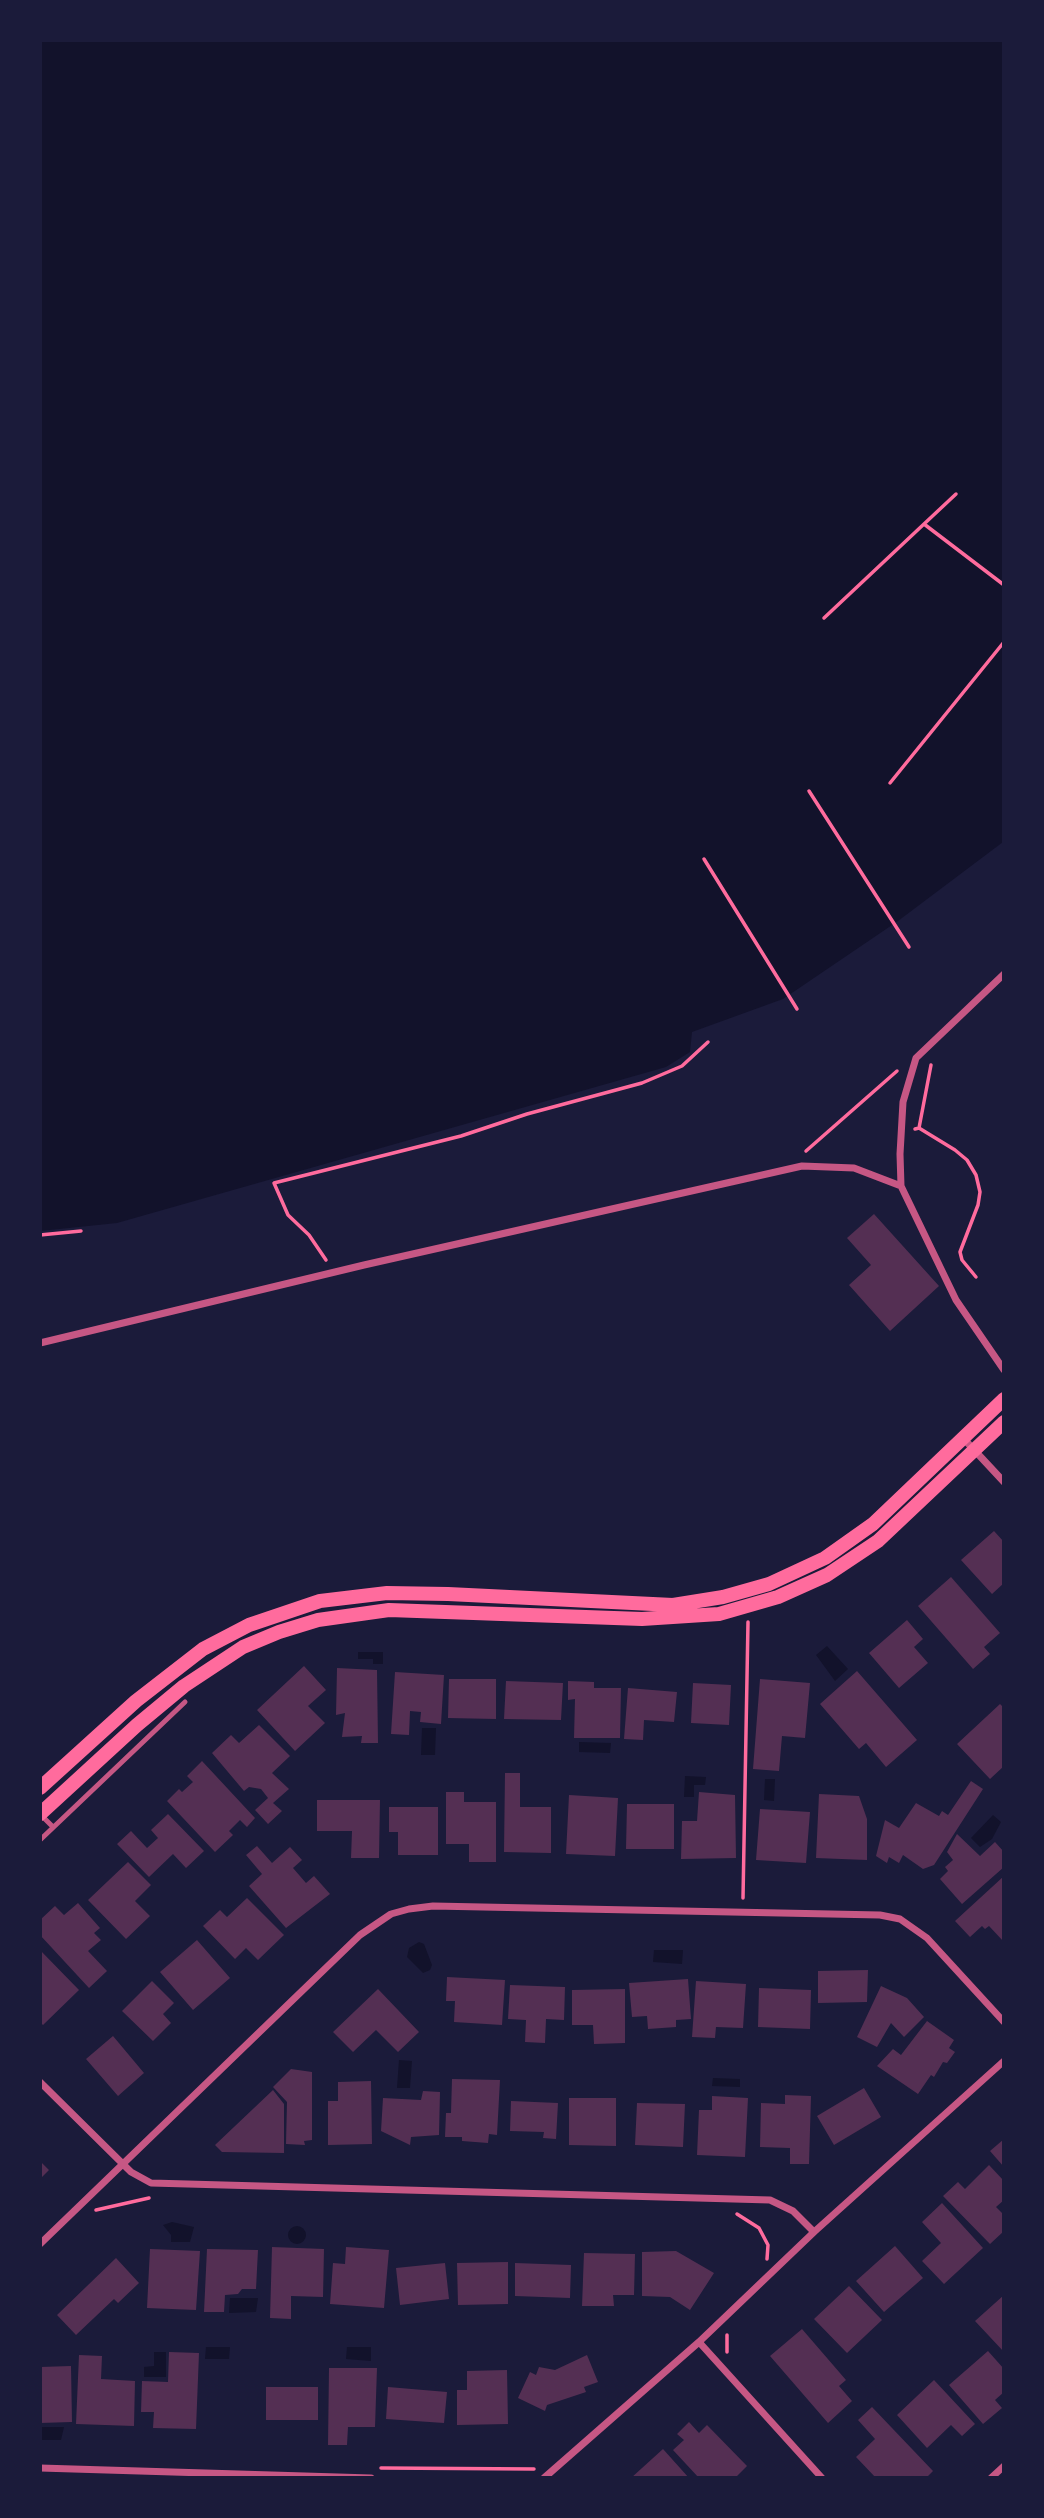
<!DOCTYPE html>
<style>
body{margin:0}
#map{position:relative;width:1044px;height:2518px;overflow:hidden;background:#1b1b3a;font-family:"IBM Plex Sans",sans-serif}
canvas{display:block}
.frame{position:absolute;inset:0;border:42px solid #1b1b3a;pointer-events:none}
</style>
<div id="map">
<canvas width="1044" height="2518"></canvas>
<div class="frame"></div>
</div>
<script>
const c = document.querySelector('canvas').getContext('2d');
c.lineJoin = 'round';
function fillPath(path, color) {
  c.fillStyle = color;
  c.fill(path, 'evenodd');
}
function toPath(rows) {
  const path = new Path2D();
  for (const r of rows) {
    if (r.length === 3) {
      path.moveTo(r[0] + r[2], r[1]);
      path.arc(r[0], r[1], r[2], 0, 2 * Math.PI);
      continue;
    }
    path.moveTo(r[0], r[1]);
    for (let i = 2; i < r.length; i += 2) path.lineTo(r[i], r[i + 1]);
  }
  return path;
}
function trace(path, color, width, dash) {
  c.strokeStyle = color;
  c.lineWidth = width;
  c.lineCap = dash ? 'butt' : 'round';
  c.setLineDash(dash || []);
  c.stroke(path);
}
fillPath(toPath([
 [40,40,1004,40,1003,842,898,921,783,999,692,1032,690,1052,666,1067,117,1223,40,1231],
 [827,1646,848,1669,835,1681,816,1655],
 [358,1652,383,1652,383,1664,373,1664,373,1659,358,1659],
 [422,1728,436,1728,435,1755,421,1755],
 [579,1742,611,1743,610,1753,579,1752],
 [685,1776,706,1777,705,1785,694,1785,694,1797,684,1797],
 [765,1779,775,1779,774,1801,764,1800],
 [993,1815,1001,1822,992,1839,980,1847,971,1838],
 [419,1942,424,1944,432,1965,430,1970,423,1973,407,1957,409,1948],
 [654,1950,683,1950,682,1964,653,1962],
 [399,2060,412,2061,410,2088,397,2088],
 [713,2078,740,2079,740,2087,712,2086],
 [172,2222,194,2227,190,2242,171,2242,171,2235,163,2225],
 [297,2235,9],
 [230,2298,258,2298,256,2312,229,2313],
 [206,2347,230,2347,229,2359,205,2359],
 [347,2347,371,2347,371,2361,346,2359],
 [154,2352,166,2352,166,2377,144,2377,144,2367,154,2366],
 [40,2427,64,2427,61,2440,40,2440]
]), '#12122b');
fillPath(toPath([
 [874,1214,939,1286,890,1331,849,1285,871,1265,847,1238],
 [994,1531,1004,1542,1004,1583,992,1594,961,1560],
 [951,1577,1000,1633,984,1647,990,1654,973,1669,918,1606],
 [907,1620,923,1639,914,1647,928,1663,899,1688,869,1653],
 [304,1666,326,1690,308,1706,325,1723,295,1751,257,1710],
 [337,1668,377,1670,378,1743,361,1743,362,1736,342,1737,345,1713,336,1715],
 [857,1671,917,1740,886,1767,866,1743,859,1749,820,1704],
 [395,1672,444,1675,441,1724,420,1722,421,1712,410,1711,409,1735,391,1734],
 [449,1679,496,1679,496,1719,448,1718],
 [760,1679,810,1683,805,1738,782,1736,779,1771,753,1769],
 [506,1681,563,1683,561,1720,504,1719],
 [568,1681,594,1682,594,1688,621,1688,620,1738,574,1738,575,1699,568,1700],
 [693,1683,731,1685,729,1725,691,1723],
 [628,1688,677,1692,674,1722,644,1720,643,1740,624,1739],
 [1000,1704,1004,1708,1004,1766,990,1779,957,1744],
 [259,1725,290,1756,272,1773,289,1789,273,1803,282,1811,268,1824,255,1810,268,1798,261,1789,249,1787,244,1791,212,1753,231,1735,239,1743],
 [202,1761,255,1818,247,1827,240,1820,229,1831,233,1835,215,1852,167,1801,179,1789,182,1792,193,1782,187,1776],
 [505,1773,520,1773,520,1807,551,1807,551,1853,504,1852],
 [971,1781,983,1789,934,1865,923,1869,903,1855,899,1863,889,1857,887,1863,876,1856,885,1820,899,1828,916,1803,939,1816,942,1811,948,1815],
 [446,1792,464,1792,464,1802,496,1802,496,1862,469,1862,469,1844,446,1844],
 [699,1792,735,1795,736,1858,681,1859,682,1821,697,1821],
 [819,1794,859,1796,867,1819,867,1860,816,1858],
 [569,1795,618,1798,615,1856,566,1854],
 [317,1800,380,1800,379,1858,351,1858,352,1831,317,1831],
 [627,1804,674,1804,674,1849,626,1849],
 [389,1807,438,1807,438,1855,398,1855,398,1832,389,1832],
 [760,1809,810,1812,806,1863,756,1860],
 [168,1814,204,1851,186,1868,173,1854,149,1877,117,1844,131,1831,147,1848,158,1838,151,1830],
 [957,1834,980,1856,995,1842,1004,1852,1004,1867,962,1904,940,1879,948,1871,945,1867,953,1860,947,1852],
 [257,1846,272,1863,290,1847,302,1860,293,1868,306,1883,314,1876,330,1894,286,1928,249,1886,262,1874,246,1855],
 [128,1862,151,1885,135,1901,150,1916,126,1939,88,1900],
 [1004,1876,1004,1942,989,1926,985,1929,982,1926,970,1937,955,1921],
 [247,1898,284,1935,258,1960,246,1948,235,1959,203,1926,220,1910,227,1917],
 [78,1903,100,1928,94,1933,101,1940,88,1951,107,1971,89,1988,40,1935,40,1920,55,1906,64,1915],
 [197,1940,230,1978,193,2010,160,1972],
 [40,1950,79,1990,43,2025,40,2022],
 [868,1970,867,2002,818,2003,818,1971],
 [447,1977,505,1980,502,2025,454,2022,455,2001,446,2001],
 [688,1979,691,2019,676,2020,676,2027,648,2029,647,2016,632,2017,629,1983],
 [152,1981,174,2003,163,2014,171,2023,153,2041,122,2011],
 [696,1981,746,1984,743,2028,716,2027,715,2038,692,2037],
 [510,1985,565,1987,564,2020,546,2019,545,2043,525,2042,526,2020,508,2019],
 [881,1986,907,1998,924,2017,904,2037,891,2023,877,2047,857,2037],
 [759,1988,811,1990,810,2029,758,2027],
 [378,1989,419,2032,398,2052,376,2030,353,2052,333,2032],
 [625,1989,625,2043,594,2044,593,2025,572,2025,572,1990],
 [927,2021,954,2040,949,2048,955,2052,947,2063,943,2062,934,2077,931,2075,918,2094,877,2066,893,2049,901,2055],
 [113,2036,144,2073,118,2096,86,2059],
 [291,2069,312,2072,312,2140,304,2141,305,2145,286,2144,287,2102,273,2087],
 [452,2079,500,2080,497,2135,489,2134,488,2143,462,2141,462,2137,445,2137,446,2113,451,2113],
 [371,2081,372,2144,328,2145,328,2101,338,2101,338,2082],
 [864,2088,881,2117,834,2145,817,2116],
 [273,2090,284,2104,284,2153,222,2152,215,2145],
 [423,2091,440,2092,439,2135,411,2137,410,2145,381,2131,383,2098,421,2100],
 [785,2095,811,2096,809,2164,790,2164,790,2148,760,2147,761,2103,785,2104],
 [712,2096,748,2098,745,2157,697,2155,699,2110,712,2110],
 [569,2098,616,2098,616,2146,569,2145],
 [511,2101,558,2103,556,2139,543,2138,544,2132,510,2131],
 [637,2103,685,2104,683,2147,635,2145],
 [1004,2139,1004,2167,990,2151],
 [40,2161,49,2170,40,2179],
 [989,2165,1004,2181,1004,2200,996,2207,1004,2215,1004,2231,990,2244,943,2196,958,2182,965,2189],
 [942,2203,983,2248,944,2284,922,2261,941,2243,922,2222],
 [895,2246,923,2278,884,2312,856,2281],
 [272,2247,324,2249,323,2297,291,2296,291,2319,270,2318],
 [346,2247,389,2250,384,2308,330,2304,333,2263,345,2264],
 [150,2249,200,2251,196,2310,147,2308],
 [207,2249,258,2250,256,2289,242,2289,238,2294,225,2295,224,2312,204,2312],
 [676,2251,714,2273,690,2310,670,2297,642,2296,642,2252],
 [584,2253,635,2254,634,2295,613,2295,614,2306,582,2306],
 [116,2258,139,2283,118,2303,114,2299,76,2335,57,2315],
 [508,2262,508,2304,458,2305,457,2263],
 [445,2263,449,2299,400,2305,396,2268],
 [515,2263,571,2265,570,2298,515,2296],
 [849,2286,882,2320,847,2353,814,2319],
 [1004,2295,1004,2352,975,2321],
 [802,2329,846,2380,839,2386,852,2401,828,2423,770,2356],
 [988,2351,1004,2369,1004,2392,995,2400,1002,2408,983,2424,949,2385],
 [169,2352,199,2353,196,2429,153,2428,154,2412,141,2412,142,2381,168,2382],
 [79,2355,102,2356,101,2379,135,2381,134,2426,76,2424],
 [587,2355,598,2382,584,2387,586,2392,547,2405,545,2411,518,2398,530,2372,536,2375,539,2367,555,2370],
 [71,2366,72,2422,40,2423,40,2367],
 [329,2368,377,2368,375,2427,348,2427,347,2445,328,2445],
 [507,2370,508,2424,457,2425,457,2390,467,2390,467,2371],
 [934,2380,975,2424,962,2436,951,2425,927,2448,897,2415],
 [266,2387,318,2387,318,2420,266,2420],
 [388,2387,447,2392,444,2423,386,2419],
 [872,2407,933,2471,926,2478,876,2478,856,2457,875,2439,858,2420],
 [689,2422,699,2433,707,2425,747,2466,735,2478,699,2478,673,2450,684,2440,677,2434],
 [663,2449,689,2478,631,2478]
]), '#542f53');
trace(toPath([
 [924,524,956,494],
 [824,618,924,524,1004,585],
 [890,783,1004,642],
 [809,791,909,947],
 [704,859,797,1009],
 [919,1128,931,1065],
 [915,1129,919,1128,955,1150,967,1160,976,1175,980,1192,978,1205,960,1252,962,1260,976,1277],
 [806,1151,897,1071],
 [40,1235,81,1231],
 [326,1260,309,1235,288,1215,274,1183,461,1136,527,1114,642,1083,682,1066,708,1042],
 [743,1898,748,1622],
 [96,2210,149,2198],
 [737,2214,759,2228,768,2245,767,2259],
 [727,2352,727,2335],
 [381,2468,534,2469]
]), '#ff6b9d', 3.5);
trace(toPath([
 [40,1814,53,1827],
 [40,1840,185,1702]
]), '#c65784', 5);
trace(toPath([
 [1004,974,916,1058,903,1102,900,1154,901,1186,956,1300,1004,1370],
 [40,1343,364,1265,802,1166,854,1168,901,1186],
 [964,1439,1004,1482],
 [40,2082,131,2172,151,2183,770,2200,793,2211,814,2232],
 [40,2244,360,1935,391,1914,409,1909,433,1906,880,1915,900,1919,927,1938,1004,2022],
 [699,2342,822,2478],
 [40,2468,371,2478],
 [544,2478,699,2342,814,2232,1004,2061],
 [991,2478,1004,2466]
]), '#c65784', 7);
trace(toPath([
 [40,1788,136,1701,203,1649,249,1625,320,1601,387,1593,448,1594,673,1605,723,1597,769,1584,825,1558,873,1524,1004,1399],
 [40,1814,137,1725,184,1686,243,1647,279,1632,318,1620,389,1610,642,1619,719,1614,778,1597,827,1575,878,1541,1004,1422]
]), '#ff6b9d', 14);
</script>
